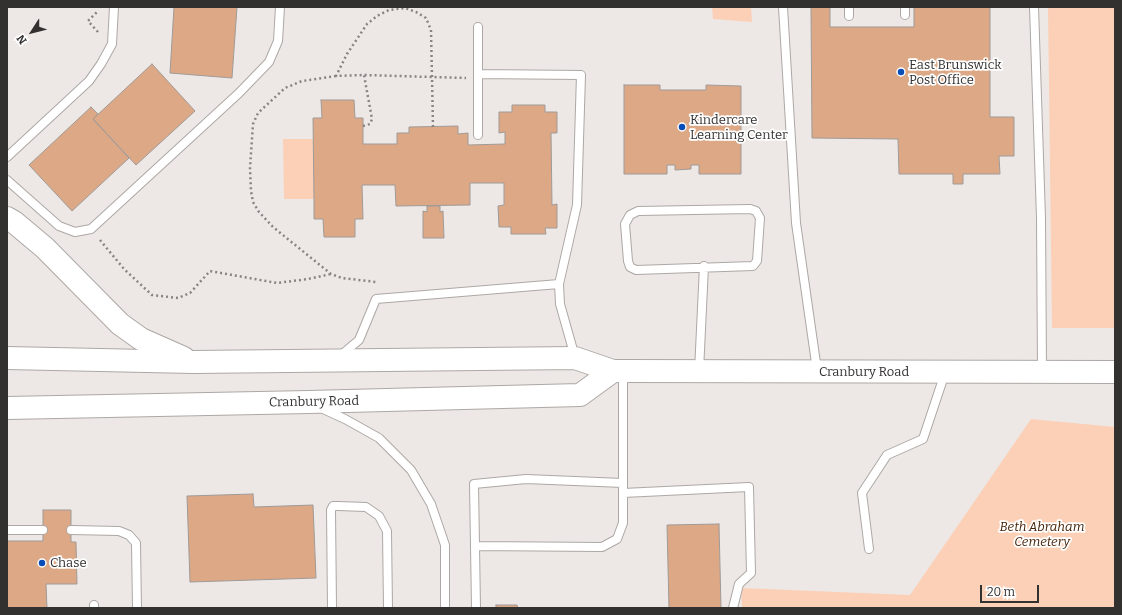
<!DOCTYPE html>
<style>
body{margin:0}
#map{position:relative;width:1122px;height:615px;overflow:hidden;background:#ede8e5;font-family:Bitter,serif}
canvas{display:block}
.frame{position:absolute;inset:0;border:8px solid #333130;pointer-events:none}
.north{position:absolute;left:12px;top:12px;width:40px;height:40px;-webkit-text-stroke:3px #fff;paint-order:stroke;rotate:234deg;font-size:11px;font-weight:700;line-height:16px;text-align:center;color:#333130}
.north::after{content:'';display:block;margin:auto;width:14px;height:18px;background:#333130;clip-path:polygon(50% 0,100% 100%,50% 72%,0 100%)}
.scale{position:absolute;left:980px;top:585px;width:59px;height:18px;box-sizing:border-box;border:2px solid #333130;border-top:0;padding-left:5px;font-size:12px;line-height:14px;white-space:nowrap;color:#333130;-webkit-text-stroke:3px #fff;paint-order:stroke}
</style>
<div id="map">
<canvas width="1122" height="615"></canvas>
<div class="frame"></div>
<div class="north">N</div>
<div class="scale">20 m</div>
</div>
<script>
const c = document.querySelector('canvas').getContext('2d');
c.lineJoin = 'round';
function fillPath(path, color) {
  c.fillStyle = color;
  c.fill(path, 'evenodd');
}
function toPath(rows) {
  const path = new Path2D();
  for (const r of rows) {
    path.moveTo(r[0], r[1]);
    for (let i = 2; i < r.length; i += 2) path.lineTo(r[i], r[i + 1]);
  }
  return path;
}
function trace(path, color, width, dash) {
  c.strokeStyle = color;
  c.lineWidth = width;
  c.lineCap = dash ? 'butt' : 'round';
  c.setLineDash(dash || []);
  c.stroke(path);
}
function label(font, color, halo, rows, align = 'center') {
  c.font = font + ' Bitter,serif';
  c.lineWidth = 3.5;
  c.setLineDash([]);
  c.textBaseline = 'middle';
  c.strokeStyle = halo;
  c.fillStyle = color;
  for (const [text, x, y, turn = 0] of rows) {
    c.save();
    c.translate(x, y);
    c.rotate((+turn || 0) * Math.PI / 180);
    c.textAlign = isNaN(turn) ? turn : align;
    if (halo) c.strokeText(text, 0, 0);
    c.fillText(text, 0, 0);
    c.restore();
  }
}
fillPath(toPath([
 [712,7,751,7,752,22,713,19],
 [1048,7,1115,7,1115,328,1052,328],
 [283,139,313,139,314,199,284,199],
 [1031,419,1115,427,1115,608,742,608,741,588,910,595]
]), '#fbd0b7');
const building = toPath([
 [174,7,237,7,232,78,170,73,174,7],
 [811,7,830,7,830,27,914,27,914,7,990,7,990,117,1014,117,1014,156,999,156,1000,174,963,174,963,184,953,184,953,174,899,174,898,139,812,138,811,7],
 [152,64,195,111,136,165,93,119,152,64],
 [624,85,660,85,660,90,706,90,706,85,741,86,741,174,699,174,699,165,691,165,691,169,675,170,675,165,667,165,667,174,624,174,624,85],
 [321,100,354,100,355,118,363,118,363,144,397,144,397,133,409,133,409,127,458,126,458,134,468,133,468,145,505,144,505,132,499,133,499,112,512,112,512,105,545,105,545,112,557,112,557,133,551,133,552,205,557,204,557,228,545,228,546,234,511,234,511,227,499,227,498,206,504,205,504,183,470,183,470,205,396,206,395,185,362,185,363,219,355,219,355,237,324,237,323,219,314,219,314,199,313,118,322,118,321,100],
 [91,107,98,114,93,119,129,158,72,211,29,165,91,107],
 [427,206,440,206,440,212,443,211,444,238,423,238,423,211,427,212,427,206],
 [253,494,254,507,313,505,316,578,190,582,187,496,253,494],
 [43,510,71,510,71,542,76,542,77,584,46,584,47,608,7,608,7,541,43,541,43,510],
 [719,524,721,608,669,608,667,525,719,524],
 [496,605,517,605,518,608,496,608,496,605]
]);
fillPath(building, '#dda886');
trace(building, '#9f9a97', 1);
const lane = toPath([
 [783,7,796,223,817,370],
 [905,7,905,15],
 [1034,7,1041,218,1042,371],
 [849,16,849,7],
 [478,74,581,75,577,205,559,284,560,304,575,357],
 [478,135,478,27],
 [7,157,89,81,101,64,112,44,114,7],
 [7,180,59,226,75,232,91,229,239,93,269,62,278,41,280,7],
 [750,209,756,211,760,218,757,261,753,266,636,270,630,267,628,261,625,224,630,215,638,211,750,209],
 [340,356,359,340,376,299,559,284],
 [699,371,704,266],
 [321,408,345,419,379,438,411,470,431,504,445,545,445,608],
 [623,493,749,487,751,573,739,584,733,608],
 [7,530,43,530],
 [71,530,119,531,129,535,136,543,137,608],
 [476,546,602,547,617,539,623,523,623,372],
 [869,549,862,493,887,455,923,439,945,373],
 [94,608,94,605],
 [332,608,331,510,333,506,338,506,366,507,379,516,387,531,388,608],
 [476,608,474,484,526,479,623,483]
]);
const secondary = toPath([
 [7,218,14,222,45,248,120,324,141,339,184,358],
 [7,358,193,362,575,358,613,371,623,371,1115,372],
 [7,408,309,402,580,395,613,371]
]);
trace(lane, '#ada8a5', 10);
trace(secondary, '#ada8a5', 24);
trace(toPath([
 [98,32,88,21,98,11],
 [336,76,302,81,285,88,258,113,253,124,250,168,251,191,253,202,259,212,273,227,331,274,342,278,376,282],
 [363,126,370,124,372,119,364,75],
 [433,127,432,77,431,30,426,18,416,12,405,8,389,10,377,16,367,24,347,54,336,76,364,75,466,78],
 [100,240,124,269,152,295,178,298,190,293,210,271,277,283,308,279,331,274]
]), '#888483', 2.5, [2, 3]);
trace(lane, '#fff', 8);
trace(secondary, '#fff', 22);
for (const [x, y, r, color] of [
 [901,72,4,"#094db8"],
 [682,127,4,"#094db8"],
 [42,563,4,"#094db8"]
]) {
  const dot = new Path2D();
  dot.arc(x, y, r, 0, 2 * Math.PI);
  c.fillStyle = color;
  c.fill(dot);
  trace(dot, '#fff', 1.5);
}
label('13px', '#333130', '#fff', [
 ["East Brunswick",909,65],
 ["Post Office",909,80],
 ["Kindercare",690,120],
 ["Learning Center",690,135],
 ["Chase",50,563]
], 'left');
label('13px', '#333130', '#fff', [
 ["Cranbury Road",864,372],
 ["Cranbury Road",314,402,-1]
]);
label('italic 13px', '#472409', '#fff', [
 ["Beth Abraham",1042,527],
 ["Cemetery",1042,542]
]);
</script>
